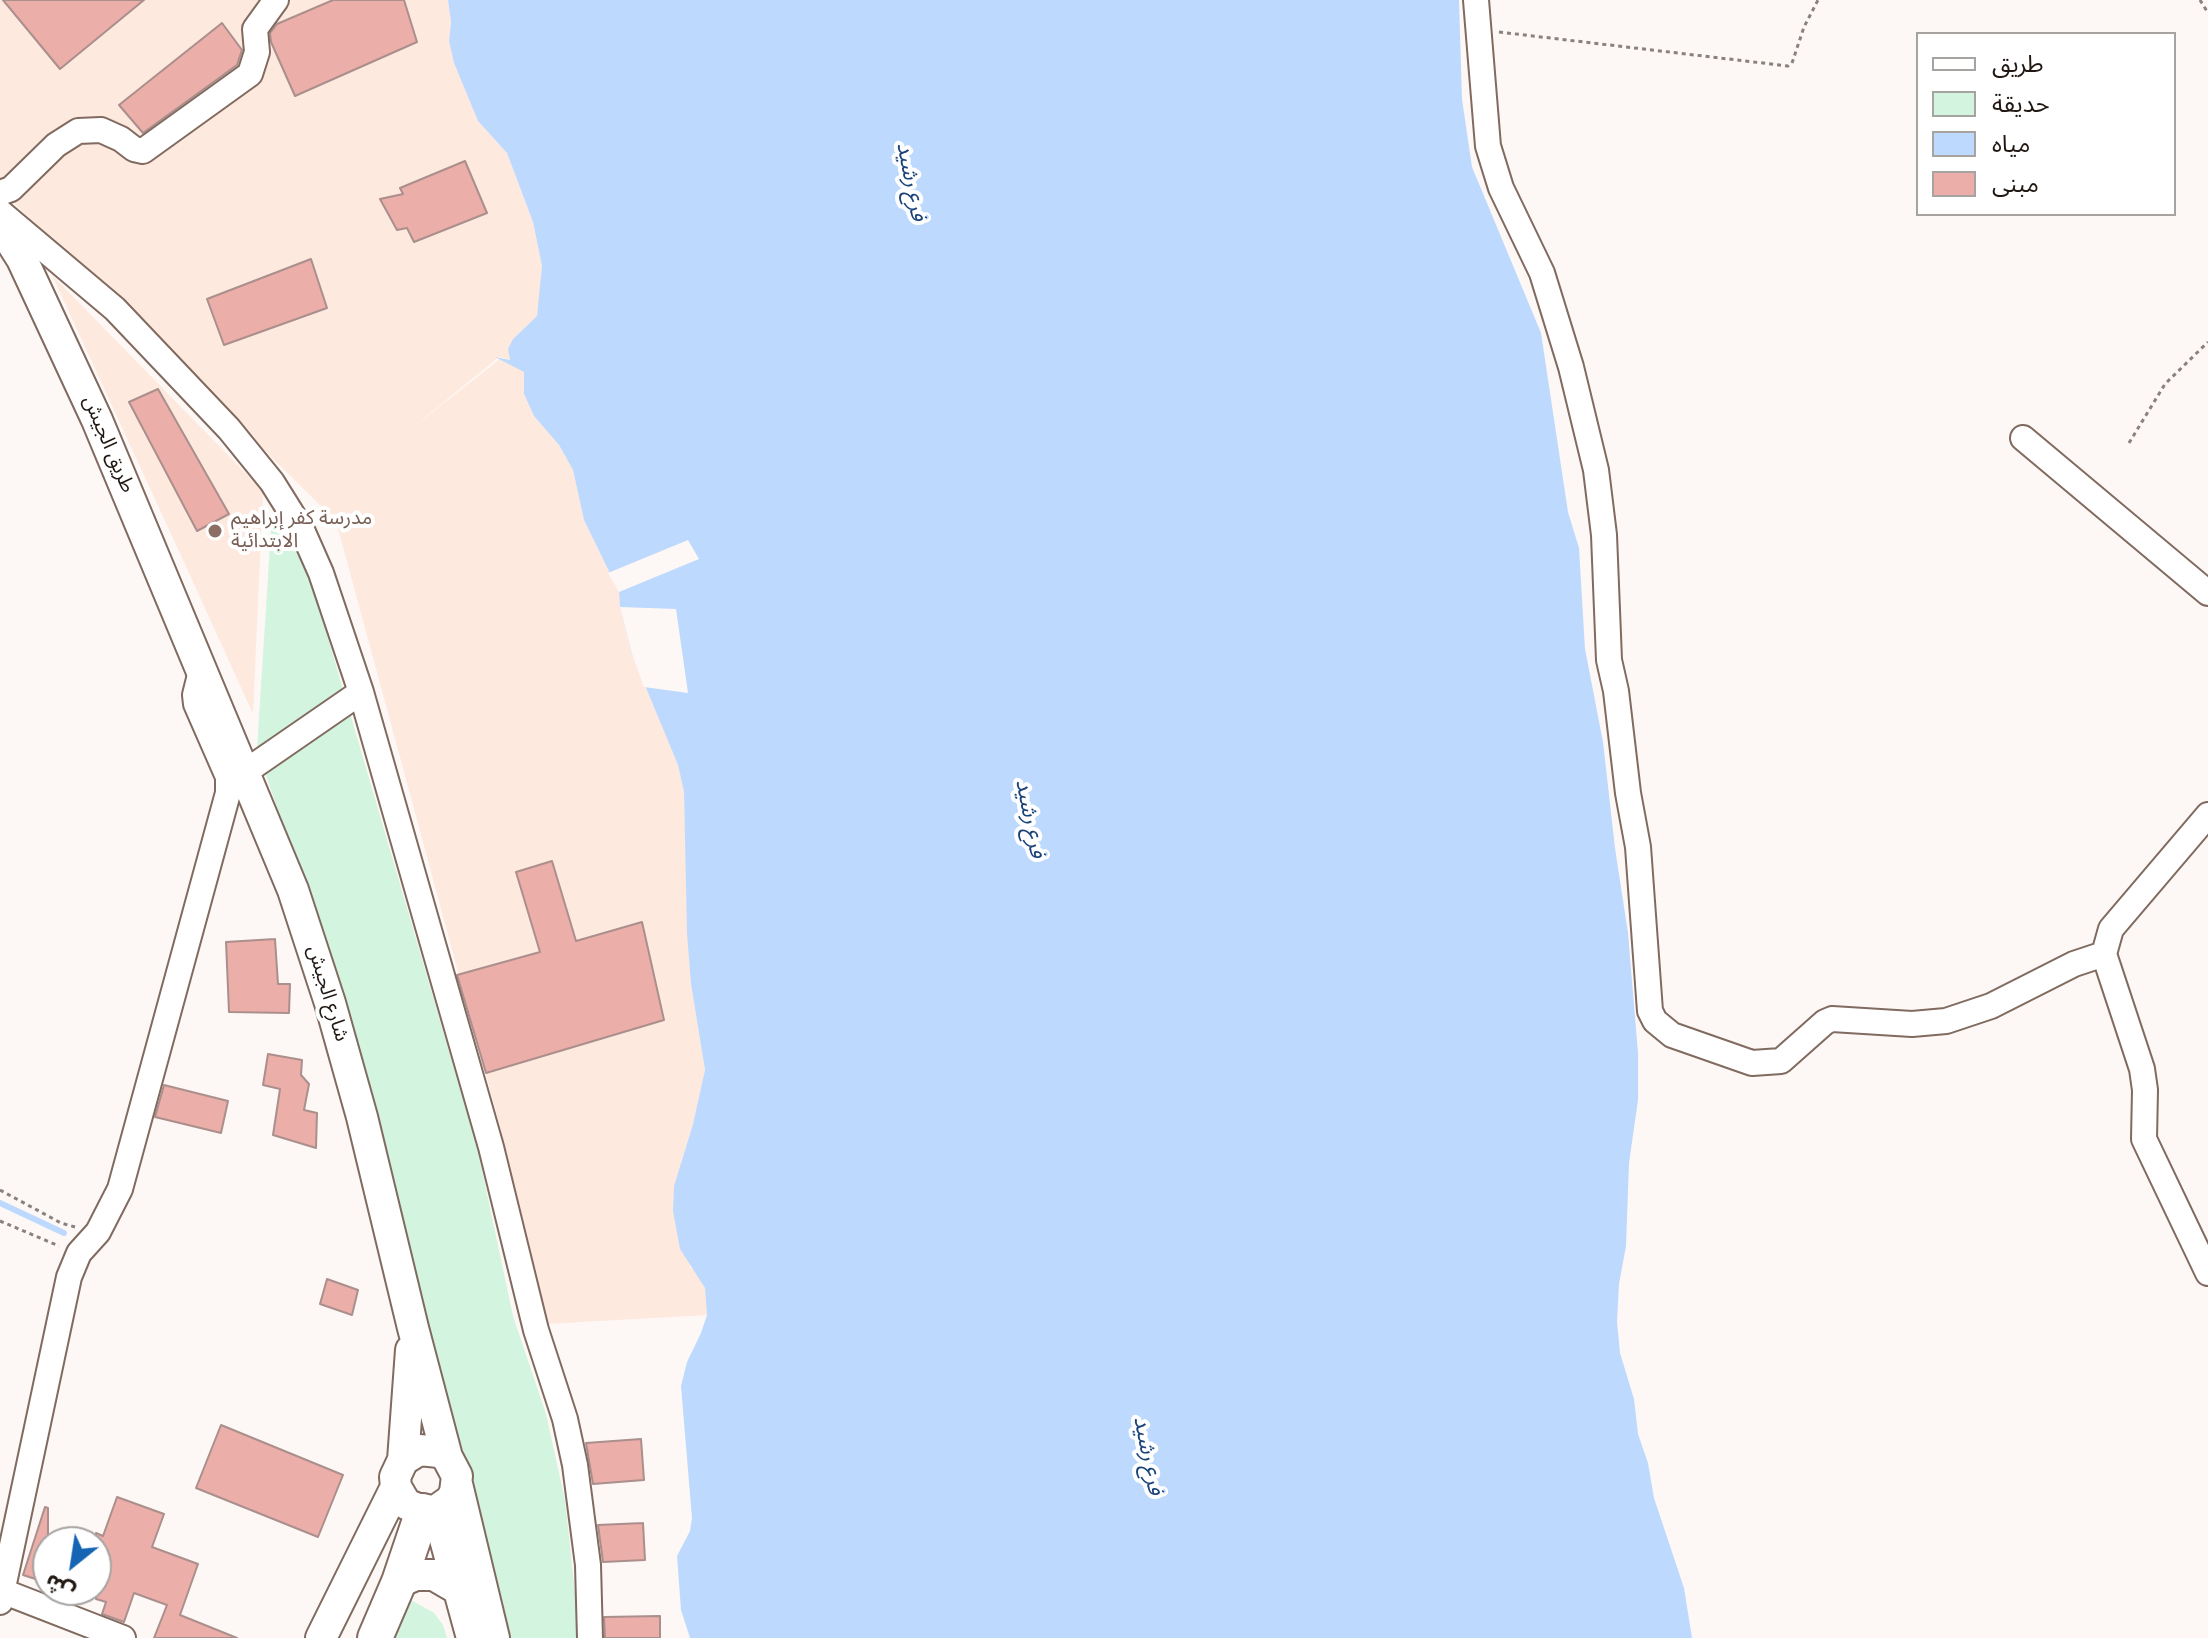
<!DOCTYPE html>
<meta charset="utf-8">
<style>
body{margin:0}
#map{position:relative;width:2208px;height:1638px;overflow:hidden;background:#fdf8f5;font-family:Overpass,"Noto Sans Arabic",sans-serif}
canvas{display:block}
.legend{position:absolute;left:1916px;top:32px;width:260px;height:184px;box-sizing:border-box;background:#fff;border:2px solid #a6a3a1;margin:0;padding:10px 14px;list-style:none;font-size:24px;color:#211813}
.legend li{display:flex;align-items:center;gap:16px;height:40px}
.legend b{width:40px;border:2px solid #a6a3a1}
.north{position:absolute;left:32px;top:1526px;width:80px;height:80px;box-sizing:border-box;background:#fff;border:2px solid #a6a3a1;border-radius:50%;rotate:210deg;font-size:22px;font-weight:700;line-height:32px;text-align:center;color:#211813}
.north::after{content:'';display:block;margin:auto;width:28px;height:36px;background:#1565b4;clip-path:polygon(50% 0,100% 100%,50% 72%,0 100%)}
</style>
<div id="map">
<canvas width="2208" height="1638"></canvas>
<ul class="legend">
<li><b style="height:10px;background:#fff"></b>طريق</li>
<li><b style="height:22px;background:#d3f4de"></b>حديقة</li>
<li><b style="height:22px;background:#bed9fe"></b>مياه</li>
<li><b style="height:22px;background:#ebaea9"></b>مبنى</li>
</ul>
<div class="north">ش</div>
</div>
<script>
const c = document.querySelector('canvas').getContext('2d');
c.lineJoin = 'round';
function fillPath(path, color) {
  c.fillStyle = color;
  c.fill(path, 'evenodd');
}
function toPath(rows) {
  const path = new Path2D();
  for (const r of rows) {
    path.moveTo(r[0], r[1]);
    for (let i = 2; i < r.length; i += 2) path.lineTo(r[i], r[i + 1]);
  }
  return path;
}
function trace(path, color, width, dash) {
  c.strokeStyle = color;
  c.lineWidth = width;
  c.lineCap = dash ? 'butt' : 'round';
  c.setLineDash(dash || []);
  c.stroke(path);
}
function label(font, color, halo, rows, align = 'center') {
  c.font = font + ' Overpass,"Noto Sans Arabic",sans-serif';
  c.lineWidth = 8;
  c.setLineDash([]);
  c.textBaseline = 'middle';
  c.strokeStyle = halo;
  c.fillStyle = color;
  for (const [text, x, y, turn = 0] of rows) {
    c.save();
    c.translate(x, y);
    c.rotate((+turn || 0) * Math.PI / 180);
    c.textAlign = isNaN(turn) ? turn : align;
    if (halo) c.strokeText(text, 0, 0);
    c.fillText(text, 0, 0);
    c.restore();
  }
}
fillPath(toPath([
 [0,0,448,0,451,22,449,41,454,63,478,121,507,153,533,222,542,266,540,305,537,316,513,339,511,360,499,357,407,432,500,359,524,372,524,394,534,416,559,445,573,470,584,520,619,592,620,607,632,654,678,765,684,792,691,984,705,1070,693,1124,681,1162,690,1267,698,1273,705,1288,707,1315,545,1324,534,1306,502,1134,336,521,3,192,0,187],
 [52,275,263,491,253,714,188,571]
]), '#fee9df');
fillPath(toPath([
 [272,514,306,563,477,1147,513,1316,546,1414,565,1500,580,1638,506,1638,317,924,257,749],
 [411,1600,434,1613,443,1625,447,1638,387,1638,395,1619]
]), '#d3f4de');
fillPath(toPath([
 [448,0,1459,0,1462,99,1472,167,1541,333,1568,512,1579,548,1585,649,1603,742,1615,848,1628,933,1638,1053,1638,1100,1629,1163,1626,1246,1619,1284,1617,1322,1620,1353,1634,1399,1638,1434,1648,1463,1654,1498,1684,1588,1692,1638,690,1638,681,1610,677,1556,690,1531,692,1518,681,1386,687,1362,701,1333,707,1315,705,1288,680,1249,673,1211,674,1186,693,1124,705,1070,691,984,687,933,684,792,678,765,632,654,620,607,619,592,584,520,573,470,559,445,534,416,524,394,524,372,495,357,510,360,508,349,513,339,537,316,542,266,533,222,507,153,478,121,454,63,449,41,451,22]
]), '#bed9fe');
fillPath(toPath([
 [688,540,699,559,619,592,608,573],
 [620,607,676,609,688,693,644,687,632,654]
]), '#fdf8f5');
trace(toPath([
 [0,1203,64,1233]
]), '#bed9fe', 6);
const building = toPath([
 [3,0,144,0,60,69,3,0],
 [333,0,404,0,417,42,295,96,271,42,270,33,277,24,333,0],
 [222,23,242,50,237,65,143,133,119,105,222,23],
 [465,161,487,213,414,242,407,228,397,230,380,199,403,194,400,188,465,161],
 [311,259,327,308,224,345,207,299,311,259],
 [158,389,229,514,197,531,129,402,158,389],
 [552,861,576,941,642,922,664,1020,486,1073,457,975,540,952,516,872,552,861],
 [275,939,278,984,290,984,289,1013,229,1012,226,942,275,939],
 [268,1054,302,1060,301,1075,309,1084,304,1110,317,1113,316,1148,273,1135,280,1089,263,1085,268,1054],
 [164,1085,228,1101,221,1133,155,1117,164,1085],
 [327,1279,358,1290,352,1315,320,1304,327,1279],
 [221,1425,343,1475,318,1537,196,1488,221,1425],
 [641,1439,644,1480,593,1484,586,1443,641,1439],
 [117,1497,164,1514,152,1547,198,1564,180,1615,237,1638,154,1638,167,1605,134,1593,124,1622,102,1614,106,1602,96,1599,96,1533,103,1536,117,1497],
 [45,1507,48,1508,48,1583,23,1575,45,1507],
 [643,1523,645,1560,603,1562,598,1525,643,1523],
 [660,1616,660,1638,605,1638,604,1617,660,1616]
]);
fillPath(building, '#ebaea9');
trace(building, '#aa8f8c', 2);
const minor = toPath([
 [1476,0,1488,146,1501,188,1542,273,1571,367,1596,470,1604,535,1609,660,1616,691,1628,793,1638,847,1650,1011,1655,1021,1672,1035,1752,1063,1781,1061,1825,1022,1832,1019,1912,1024,1946,1021,1991,1006,2074,964,2104,954],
 [0,193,11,189,56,145,78,131,101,130,121,139,134,149,143,151,250,74,257,52,255,29,276,0],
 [0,212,115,309,229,429,272,482,302,530,321,573,361,692,491,1147,536,1330,565,1419,575,1465,588,1565,590,1638],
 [2023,438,2208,593],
 [245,772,361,692],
 [2208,815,2111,929,2104,954,2142,1069,2145,1090,2144,1139,2208,1273],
 [2,1591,123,1638],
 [0,1602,69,1277,79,1253,98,1232,120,1189,228,793,228,777,196,704,195,695,201,671]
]);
const major = toPath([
 [0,224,22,259,97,420,293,890,330,1003,362,1117,413,1328,447,1457],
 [403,1460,419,1450,439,1452,447,1457,457,1476,455,1492,451,1500,437,1510,423,1511,406,1504,396,1487,395,1477,403,1460,411,1350],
 [457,1484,494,1638],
 [437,1510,472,1638],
 [399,1582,416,1575,434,1575,458,1589],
 [321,1638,396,1487]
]);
const highway = toPath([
 [375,1638,399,1582,423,1511]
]);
trace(minor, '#816a5f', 28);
trace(major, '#816a5f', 34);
trace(highway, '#816a5f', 38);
trace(toPath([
 [2200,0,2208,13],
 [1499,32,1788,66,1792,63,1804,27,1818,0],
 [2129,443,2165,384,2208,342],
 [0,1190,61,1223,75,1227],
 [0,1221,59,1246]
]), '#88817d', 3, [4, 4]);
trace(minor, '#fff', 24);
trace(major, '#fff', 30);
trace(highway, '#fff', 34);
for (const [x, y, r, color] of [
 [215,531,8,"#8d6e63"]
]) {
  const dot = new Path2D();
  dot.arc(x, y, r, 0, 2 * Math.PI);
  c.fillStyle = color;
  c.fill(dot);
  trace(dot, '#fff', 3);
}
label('20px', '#211813', '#fff', [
 ["طريق الجيش",107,445,67],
 ["شارع الجيش",326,994,73]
]);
label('20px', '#785e54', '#fff', [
 ["مدرسة كفر إبراهيم",231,520],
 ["الابتدائية",231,543]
], 'left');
label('italic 22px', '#194379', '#fff', [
 ["فرع رشيد",909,182,79],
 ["فرع رشيد",1028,819,79],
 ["فرع رشيد",1146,1456,79]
]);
</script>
